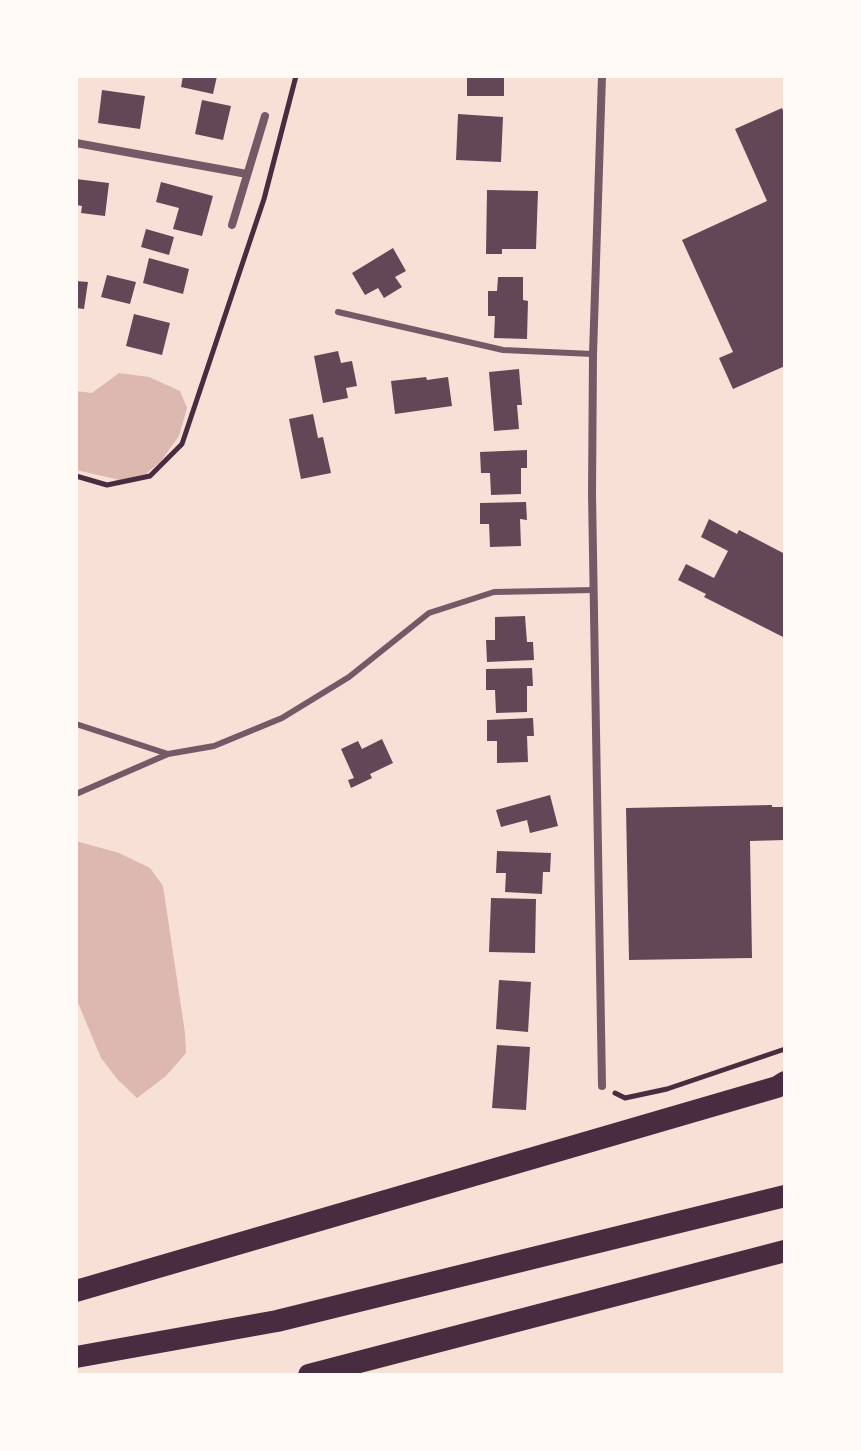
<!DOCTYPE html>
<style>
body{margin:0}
#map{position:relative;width:861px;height:1451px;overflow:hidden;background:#f7e1d7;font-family:Mulish,sans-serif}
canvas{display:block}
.frame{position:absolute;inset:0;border:78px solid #fffaf5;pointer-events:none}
</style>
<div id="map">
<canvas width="861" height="1451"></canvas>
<div class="frame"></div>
</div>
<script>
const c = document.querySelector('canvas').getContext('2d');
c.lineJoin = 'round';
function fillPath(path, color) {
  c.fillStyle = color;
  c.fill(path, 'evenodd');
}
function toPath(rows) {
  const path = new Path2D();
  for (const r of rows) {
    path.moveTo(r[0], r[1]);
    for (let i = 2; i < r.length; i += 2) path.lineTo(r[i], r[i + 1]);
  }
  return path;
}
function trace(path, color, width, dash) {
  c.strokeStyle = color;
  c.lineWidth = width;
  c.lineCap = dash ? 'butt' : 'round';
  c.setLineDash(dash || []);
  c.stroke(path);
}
fillPath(toPath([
 [119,373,149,377,180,391,187,408,179,436,161,461,146,474,120,480,76,470,76,391,92,393],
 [76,841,119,853,150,868,163,886,185,1033,186,1053,166,1076,137,1098,118,1080,101,1058,76,998]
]), '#dcb8b0');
fillPath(toPath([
 [183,76,217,76,213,94,181,87],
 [467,76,504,76,504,96,467,96],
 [102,90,145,96,140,129,98,123],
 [202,100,231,106,223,140,195,134],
 [782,108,785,115,785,366,733,389,719,358,733,352,682,240,767,201,735,129],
 [458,114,503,117,501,162,456,160],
 [76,179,109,183,105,216,81,213,82,206,76,205],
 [161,182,213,196,202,236,173,229,179,208,156,202],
 [487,190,538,191,536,249,502,249,502,254,486,254],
 [146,229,174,237,169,255,141,247],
 [393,248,406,271,395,277,402,287,384,298,378,288,365,295,352,273],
 [149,258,189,269,183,294,143,283],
 [107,275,136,282,130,304,101,297],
 [498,277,523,277,523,300,528,301,527,339,494,338,495,316,488,316,488,291,497,291],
 [76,281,88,282,84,309,76,308],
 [134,314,170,323,162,355,126,346],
 [338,351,341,363,352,361,357,386,346,388,348,398,323,403,314,356],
 [519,369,522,405,517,405,519,429,494,431,489,372],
 [426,377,427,380,448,377,452,406,395,414,391,381],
 [313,414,318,438,323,437,331,473,301,479,289,419],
 [527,450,527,468,521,468,521,494,491,495,490,473,481,473,480,452],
 [526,502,527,520,520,519,521,546,490,547,489,524,480,524,480,503],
 [709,519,737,534,739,530,785,554,785,638,704,597,706,594,678,580,686,564,714,578,728,551,701,537],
 [525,616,527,642,533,642,534,660,487,662,486,640,495,640,495,617],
 [532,668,533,686,527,686,527,712,496,713,495,690,486,690,486,669],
 [533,718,534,736,527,736,528,762,497,763,497,741,487,741,487,720],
 [382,739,393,763,370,774,372,778,351,788,348,780,354,778,341,749,358,741,362,749],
 [550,795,558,826,530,833,527,820,501,827,496,810],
 [772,805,772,807,785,807,785,840,750,841,752,958,629,960,626,808],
 [497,851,551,853,550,872,543,872,542,894,505,892,506,873,496,873],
 [491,898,536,899,535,953,489,952],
 [499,980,531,982,528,1032,496,1029],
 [497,1045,530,1047,526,1110,492,1108]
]), '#644757');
trace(toPath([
 [76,476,107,485,150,476,182,444,264,199,296,76],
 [615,1093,625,1098,667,1089,785,1049]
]), '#4a2c40', 5);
trace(toPath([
 [338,312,503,350,593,354],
 [76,724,168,754,214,746,282,718,349,677,429,613,494,592,594,590],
 [76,794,168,754]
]), '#755966', 6);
trace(toPath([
 [76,143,247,174],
 [232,225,265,116],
 [602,1086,592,494,593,354,602,76]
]), '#755966', 8);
trace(toPath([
 [76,1291,777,1087,785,1082],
 [76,1357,277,1321,785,1196],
 [309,1375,785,1251]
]), '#4a2c40', 22);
</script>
